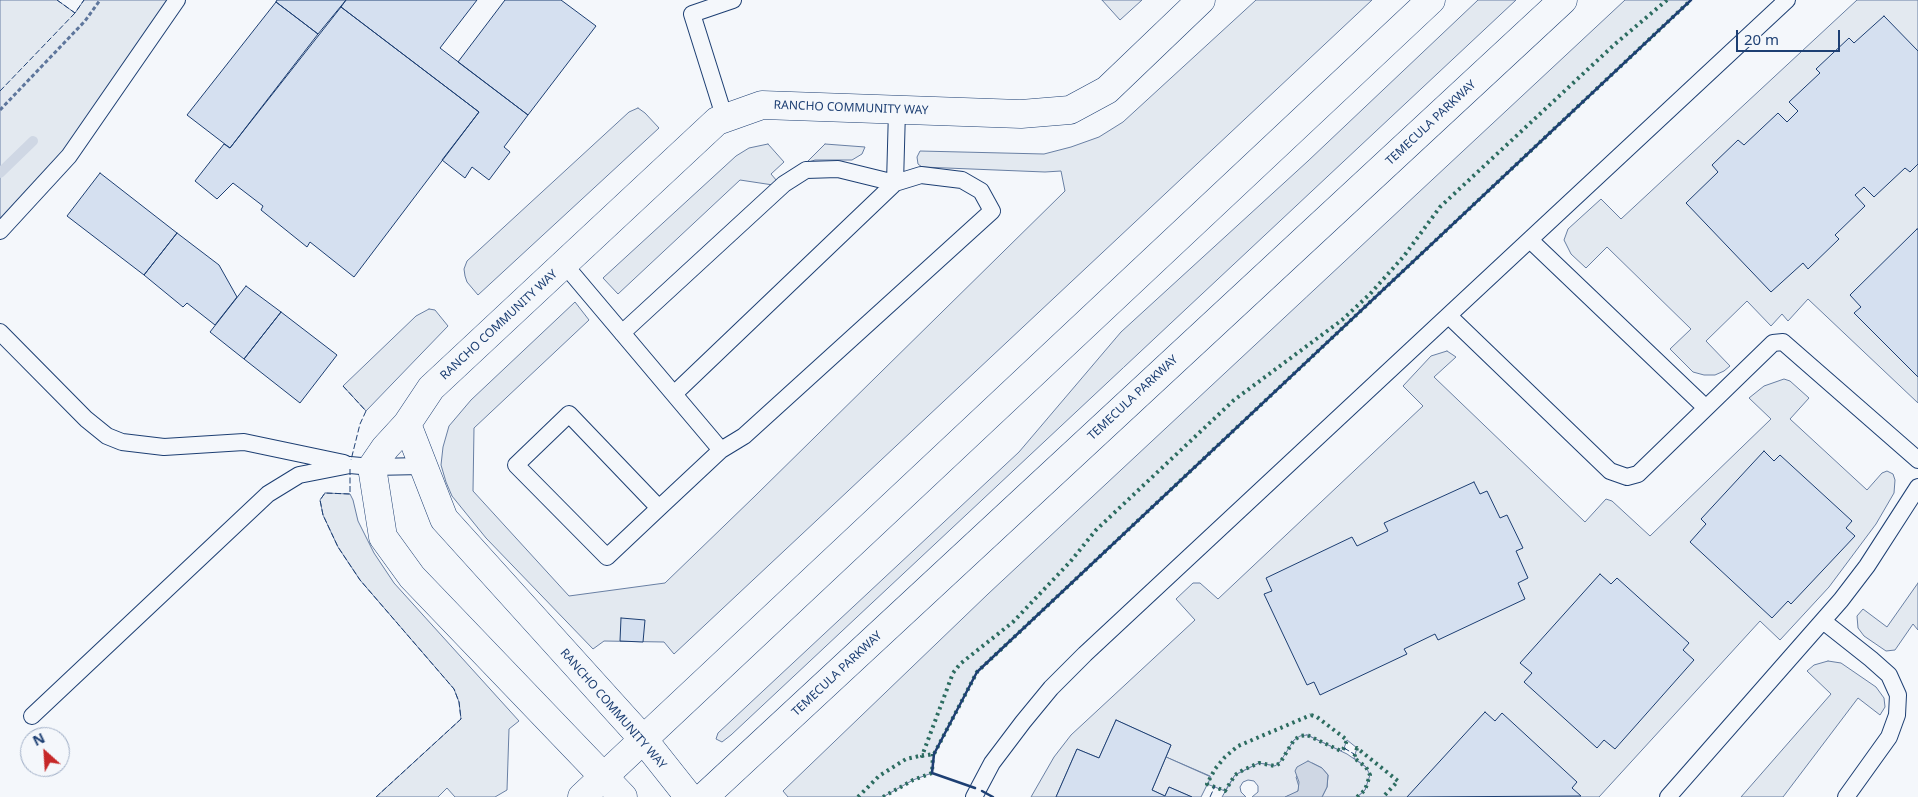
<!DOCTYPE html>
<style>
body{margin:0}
#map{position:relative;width:1918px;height:797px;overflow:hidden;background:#f4f7fb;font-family:"Noto Sans",sans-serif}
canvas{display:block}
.north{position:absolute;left:20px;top:727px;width:50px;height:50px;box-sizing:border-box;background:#f4f7fb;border:1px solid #9eadc5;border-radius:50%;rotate:334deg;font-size:14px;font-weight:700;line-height:20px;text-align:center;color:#1d3f73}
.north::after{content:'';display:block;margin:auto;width:18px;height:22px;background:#c62828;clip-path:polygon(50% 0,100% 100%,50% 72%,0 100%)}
.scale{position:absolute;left:1736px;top:30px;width:104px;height:22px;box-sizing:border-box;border:2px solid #1d3f73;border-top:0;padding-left:6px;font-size:15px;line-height:18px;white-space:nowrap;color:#1d3f73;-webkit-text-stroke:4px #f4f7fb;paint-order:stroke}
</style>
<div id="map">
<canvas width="1918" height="797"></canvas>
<div class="north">N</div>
<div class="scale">20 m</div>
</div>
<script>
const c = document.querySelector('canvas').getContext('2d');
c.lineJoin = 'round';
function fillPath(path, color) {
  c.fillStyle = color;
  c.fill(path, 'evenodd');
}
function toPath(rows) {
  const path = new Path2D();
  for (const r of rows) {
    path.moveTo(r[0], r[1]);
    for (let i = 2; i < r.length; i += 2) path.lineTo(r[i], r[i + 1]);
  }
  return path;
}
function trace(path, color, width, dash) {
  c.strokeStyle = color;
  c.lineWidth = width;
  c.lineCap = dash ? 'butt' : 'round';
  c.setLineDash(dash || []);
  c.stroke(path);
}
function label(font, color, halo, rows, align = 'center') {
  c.font = font + ' "Noto Sans",sans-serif';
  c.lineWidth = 4;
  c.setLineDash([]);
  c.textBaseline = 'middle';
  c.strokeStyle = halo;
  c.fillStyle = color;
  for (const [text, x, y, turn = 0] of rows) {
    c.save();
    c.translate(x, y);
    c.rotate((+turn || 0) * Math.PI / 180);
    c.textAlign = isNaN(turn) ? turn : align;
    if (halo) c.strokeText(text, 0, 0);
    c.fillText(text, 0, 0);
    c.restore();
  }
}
const green = toPath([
 [0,0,57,0,75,13,84,0,171,0,53,173,43,196,0,239,0,0],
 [1102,0,1142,0,1120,20,1102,0],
 [1256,0,1372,0,674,654,664,642,604,641,593,649,486,538,452,496,446,482,441,465,443,447,449,426,471,400,575,302,589,320,474,428,473,491,569,596,665,583,755,496,1065,191,1061,171,1045,172,922,167,918,164,917,157,920,151,1044,154,1071,147,1099,137,1123,122,1256,0],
 [1478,0,1516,0,731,735,722,742,716,739,718,733,1019,452,1121,332,1308,161,1478,0],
 [1625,0,1691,0,977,672,934,754,932,773,913,780,883,797,788,797,783,791,988,594,1625,0],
 [1857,0,1918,0,1918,403,1808,299,1788,321,1782,314,1771,326,1747,301,1706,341,1730,366,1724,371,1715,375,1704,375,1693,372,1670,349,1691,329,1607,247,1586,268,1571,254,1564,240,1568,229,1601,199,1621,219,1857,0],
 [638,108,645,113,659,128,478,295,467,282,465,276,464,269,467,261,629,112,638,108],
 [768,144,784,162,771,174,777,181,773,185,740,180,618,294,603,278,736,156,749,148,768,144],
 [825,144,865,147,862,154,852,160,815,160,806,163,825,144],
 [429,309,435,310,448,326,366,411,343,386,416,316,429,309],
 [1447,351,1456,357,1434,377,1585,522,1606,499,1612,501,1650,536,1771,419,1749,398,1764,386,1784,379,1790,381,1809,398,1790,419,1867,490,1882,473,1887,471,1893,474,1895,480,1894,493,1876,524,1829,587,1780,640,1760,621,1599,797,1357,797,1365,790,1366,767,1354,758,1357,748,1347,740,1344,748,1341,751,1307,735,1294,740,1280,763,1275,766,1259,763,1235,775,1225,791,1207,784,1210,776,1166,757,1171,745,1116,720,1099,758,1077,749,1056,797,1031,797,1054,757,1071,735,1195,620,1176,599,1193,583,1200,583,1218,599,1423,406,1403,386,1431,356,1447,351],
 [325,493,350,494,353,500,358,521,374,553,394,583,519,721,509,729,507,790,495,797,455,797,447,788,438,797,376,797,461,719,459,702,454,689,360,580,338,547,323,515,320,500,325,493],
 [1918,583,1918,630,1913,624,1895,650,1886,651,1864,636,1858,628,1857,616,1863,609,1887,627,1918,583],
 [1828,661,1841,663,1876,687,1884,698,1885,707,1880,715,1858,698,1783,797,1741,797,1831,694,1807,671,1814,665,1828,661]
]);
fillPath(green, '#e3e9f0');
trace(green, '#687fa3', 1);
const parking = toPath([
 [1307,735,1347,754,1366,767,1370,775,1365,790,1357,797,1322,797,1327,787,1328,775,1322,768,1312,763,1296,777,1299,787,1298,791,1294,794,1285,797,1252,797,1258,792,1258,786,1254,781,1248,780,1243,782,1240,787,1241,792,1246,797,1222,797,1235,775,1259,763,1275,766,1280,762,1294,740,1300,736,1307,735],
 [1166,757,1211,777,1201,797,1192,797,1169,787,1165,796,1152,790,1166,757]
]);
fillPath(parking, '#e3e8f0');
trace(parking, '#687fa3', 1);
const water = toPath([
 [1308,761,1322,768,1328,775,1327,787,1322,797,1285,797,1298,791,1299,782,1295,771,1297,767,1308,761]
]);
fillPath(water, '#cfd7e4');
trace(water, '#687fa3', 1);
trace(toPath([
 [0,173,33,141]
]), '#cfd7e4', 10);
const building = toPath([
 [277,0,346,0,318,34,276,2,277,0],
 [346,0,477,0,440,48,528,115,504,147,510,152,489,180,472,167,465,178,442,160,479,112,341,7,346,0],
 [505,0,561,0,596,26,528,115,458,62,505,0],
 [276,2,318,34,230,148,187,115,276,2],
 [341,7,479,112,354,277,310,242,307,247,261,210,263,206,233,183,217,199,195,181,224,144,230,148,341,7],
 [1884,16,1918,51,1918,164,1910,172,1905,168,1874,197,1864,187,1855,195,1865,206,1835,235,1839,239,1808,269,1803,263,1771,292,1686,203,1718,172,1712,165,1738,140,1744,145,1778,113,1787,122,1798,111,1789,102,1820,73,1816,69,1849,38,1854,43,1884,16],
 [100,173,177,233,144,275,67,216,100,173],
 [1917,229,1918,229,1918,377,1854,313,1861,307,1850,295,1917,229],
 [177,233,219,265,237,297,215,325,187,303,183,307,144,275,177,233],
 [246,286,281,312,244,359,210,332,246,286],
 [281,312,337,355,300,403,244,359,281,312],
 [1764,451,1774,461,1780,455,1852,521,1846,528,1855,536,1791,604,1788,601,1772,618,1690,542,1706,524,1701,519,1764,451],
 [1474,482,1480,494,1487,491,1500,518,1507,515,1523,548,1516,551,1528,578,1518,583,1525,599,1438,640,1435,634,1404,649,1407,654,1320,695,1314,682,1307,685,1264,594,1272,591,1266,578,1352,537,1357,546,1388,531,1384,523,1474,482],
 [1600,574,1611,584,1617,578,1689,643,1683,650,1694,660,1615,749,1604,740,1597,748,1524,682,1532,673,1520,663,1600,574],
 [621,618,645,620,643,642,620,641,621,618],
 [1485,712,1495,721,1502,713,1577,782,1572,788,1581,796,1407,797,1485,712],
 [1116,720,1171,745,1152,790,1165,796,1169,787,1192,797,1056,797,1077,749,1099,758,1116,720]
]);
fillPath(building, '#d5e0f0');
trace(building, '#1d3f73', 1);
const service = toPath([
 [725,119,692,14,733,0],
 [0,231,69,156,177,0],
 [1530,240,1705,407],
 [564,264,721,450,659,508,607,557,516,465,569,414,659,508],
 [1449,316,1610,471,1627,477,1638,474,1773,343,1783,342,1918,460],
 [0,332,86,419,107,436,122,442,164,447,244,442,344,463],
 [622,333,784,184,806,170,838,169,895,183,897,110],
 [674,394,895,183,921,175,962,180,981,191,992,211,744,436,721,450],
 [1823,621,1871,659,1889,675,1898,695,1897,715,1889,737,1846,797],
 [32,716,268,494,299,475,350,465,372,467,423,466],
 [974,797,992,763,1023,722,1051,688,1085,654,1787,0],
 [1668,797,1841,600,1867,566,1918,487]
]);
const minor = toPath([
 [407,424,444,519,643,739,689,797],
 [623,797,412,577,383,537,372,467,385,448,407,424,431,388,717,121,762,105,1021,114,1070,110,1107,90,1201,0]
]);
const primary = toPath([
 [582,797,1431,0],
 [704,797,1563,0]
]);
trace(service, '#1d3f73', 18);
trace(minor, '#1d3f73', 29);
trace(primary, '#1d3f73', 29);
trace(toPath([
 [0,110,85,21,100,0]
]), '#5e769c', 3, [4, 2.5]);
trace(service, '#f4f7fb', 16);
trace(minor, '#f4f7fb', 28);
trace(primary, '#f4f7fb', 28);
trace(toPath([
 [1667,0,1615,44,1440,207,1404,256,1370,294,1342,320,1234,400,1096,530,1070,562,1013,622,960,664,953,673,922,756,934,754,977,672,1691,0],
 [1311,715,1317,717,1347,740,1344,748,1341,751,1307,735,1300,736,1294,740,1280,763,1275,766,1259,763,1243,770,1235,775,1225,791,1207,784,1215,769,1225,757,1238,746,1311,715],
 [858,797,879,776,906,759,924,755],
 [883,797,913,780,932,773,933,754],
 [1357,797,1365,790,1370,775,1366,767,1354,758,1357,748,1398,781,1383,797]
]), '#2c6c60', 4, [2.5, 4]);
trace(toPath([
 [57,0,75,13,84,0],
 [0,91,75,13],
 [343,386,366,411,360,424,351,460],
 [350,469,350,494,325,493,320,500,323,515,338,547,360,580,454,689,459,702,461,719,376,797],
 [1344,748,1354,754],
 [1210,797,1215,786]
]), '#1d3f73', 1, [6, 2.5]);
trace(toPath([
 [975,788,932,773,934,754,977,672,1691,0],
 [982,791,993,797]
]), '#1d3f73', 2.5);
label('12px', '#1d3f73', '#f4f7fb', [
 ["RANCHO COMMUNITY WAY",851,108,2],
 ["TEMECULA PARKWAY",1431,123,-43],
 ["RANCHO COMMUNITY WAY",499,325,-43],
 ["TEMECULA PARKWAY",1133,398,-43],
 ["TEMECULA PARKWAY",837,674,-43],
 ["RANCHO COMMUNITY WAY",613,709,49]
]);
</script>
